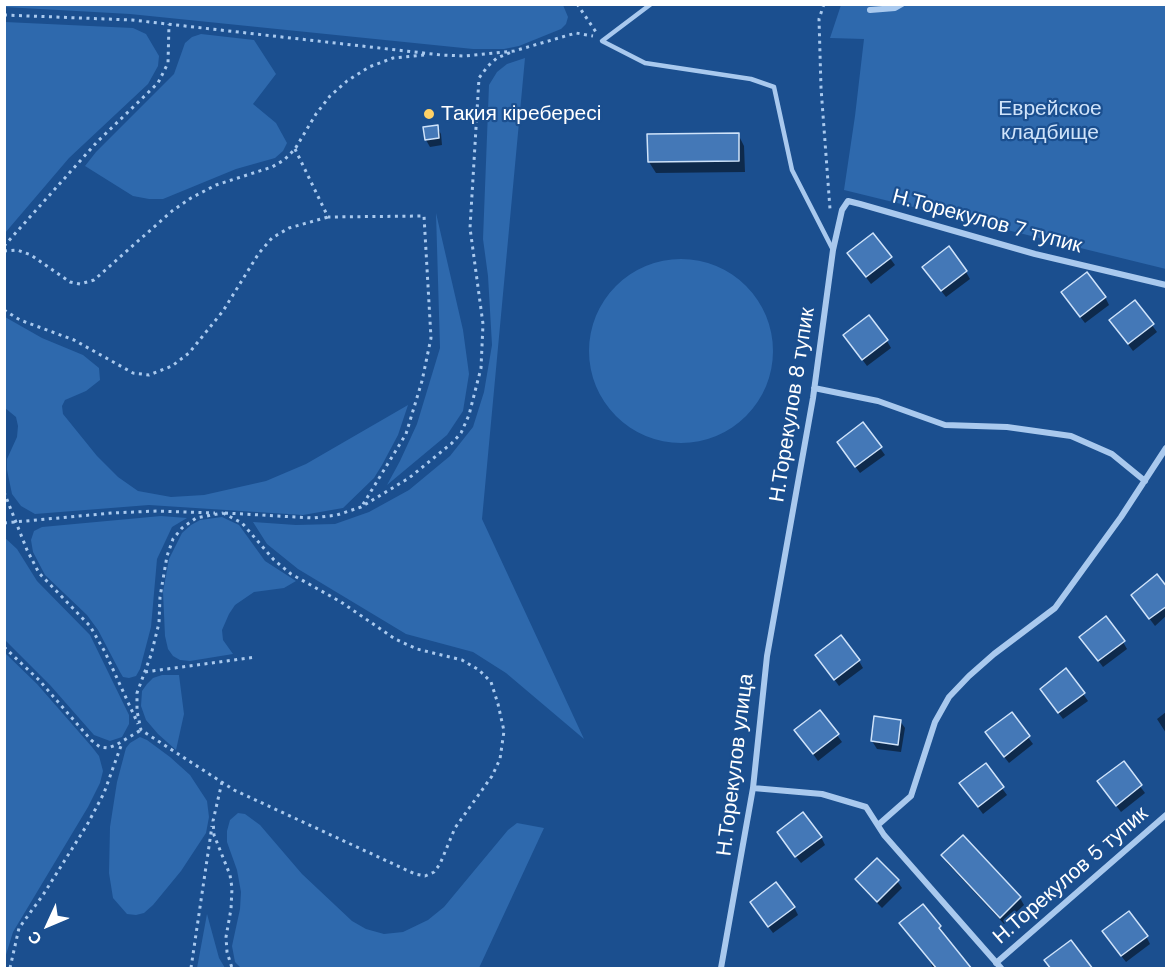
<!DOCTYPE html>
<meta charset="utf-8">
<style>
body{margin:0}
#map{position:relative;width:1171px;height:973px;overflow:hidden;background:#1b4f8f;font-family:"DM Sans",sans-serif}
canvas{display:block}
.frame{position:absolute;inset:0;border:6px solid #fff;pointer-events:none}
.north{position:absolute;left:18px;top:895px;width:60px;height:60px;-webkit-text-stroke:4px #1b4f8f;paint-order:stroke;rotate:226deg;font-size:16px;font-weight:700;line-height:24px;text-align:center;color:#fff}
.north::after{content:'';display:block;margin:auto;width:21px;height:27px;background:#fff;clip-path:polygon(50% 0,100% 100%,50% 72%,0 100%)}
</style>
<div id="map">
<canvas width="1171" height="973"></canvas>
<div class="frame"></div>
<div class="north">С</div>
</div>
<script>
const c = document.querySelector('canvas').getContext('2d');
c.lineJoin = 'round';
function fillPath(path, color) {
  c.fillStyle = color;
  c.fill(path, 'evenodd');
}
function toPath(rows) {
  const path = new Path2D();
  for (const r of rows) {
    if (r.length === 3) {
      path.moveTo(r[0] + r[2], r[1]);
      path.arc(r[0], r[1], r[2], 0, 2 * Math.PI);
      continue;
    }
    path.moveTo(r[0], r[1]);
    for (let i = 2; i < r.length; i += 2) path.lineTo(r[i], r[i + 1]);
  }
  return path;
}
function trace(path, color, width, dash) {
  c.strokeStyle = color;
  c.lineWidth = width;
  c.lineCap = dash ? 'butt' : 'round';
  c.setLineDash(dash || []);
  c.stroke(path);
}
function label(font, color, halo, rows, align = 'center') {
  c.font = font + ' "DM Sans",sans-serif';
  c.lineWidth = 4.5;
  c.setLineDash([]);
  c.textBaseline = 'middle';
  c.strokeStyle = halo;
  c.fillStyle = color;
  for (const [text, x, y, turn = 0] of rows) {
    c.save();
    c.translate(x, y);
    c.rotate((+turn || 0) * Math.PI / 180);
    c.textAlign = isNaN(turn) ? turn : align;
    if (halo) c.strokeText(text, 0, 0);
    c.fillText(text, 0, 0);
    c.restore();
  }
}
fillPath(toPath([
 [563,5,568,17,566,24,561,29,519,46,504,49,473,49,130,14,4,7,5,4],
 [841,5,1166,5,1166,269,844,190,855,116,864,39,830,38],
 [5,22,133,28,146,34,159,56,158,66,148,84,69,158,5,233],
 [201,34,254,40,276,74,253,104,276,123,287,143,283,151,275,158,236,169,163,199,149,199,133,196,85,166,96,152,174,74,185,43,192,37],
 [525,58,482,519,584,739,506,673,473,652,406,634,298,569,267,544,253,522,296,525,335,524,369,512,409,490,450,456,473,427,484,392,492,345,488,276,483,239,489,85,497,72,507,64],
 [436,213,463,330,469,374,463,411,447,435,387,485,400,461,417,424,440,348],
 [681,351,92],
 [5,317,42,338,83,355,99,368,100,380,86,391,65,400,62,406,63,414,97,456,118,477,138,491,171,497,204,495,266,481,306,464,408,405,398,435,382,465,374,478,343,508,303,515,149,505,35,514,21,506,12,494,7,470,7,459,17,437,18,426,16,417,5,408],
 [161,516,187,518,172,527,157,559,151,627,140,669,136,676,129,678,123,677,120,672,98,630,87,615,45,575,33,552,31,540,34,531,42,527],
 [222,517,239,525,265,561,296,581,284,588,254,592,235,605,229,614,222,630,223,640,233,654,190,661,180,660,173,656,168,649,165,636,163,592,169,559,182,533,191,525,200,520],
 [4,537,17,549,37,581,90,635,129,715,129,724,122,737,110,741,94,735,50,685,5,640],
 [5,653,37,684,92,747,99,756,103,771,100,783,88,807,13,932,5,958],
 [162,675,179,675,184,714,176,750,158,734,146,720,141,706,142,691,147,684,153,678],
 [140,737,147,740,170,757,190,775,207,801,209,817,206,833,181,871,153,905,144,913,136,915,127,914,113,898,109,873,110,827,117,782,126,748,130,743],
 [238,813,245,814,260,825,302,874,352,921,366,929,384,934,403,932,428,920,444,907,508,830,517,823,544,828,479,968,241,968,235,962,232,946,240,909,241,892,237,870,227,842,227,831,230,820],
 [207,914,219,958,225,968,197,968]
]), '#2e69ad');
fillPath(toPath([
 [437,127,441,134,442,145,430,147,426,140],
 [738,134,744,146,745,172,656,173,649,162],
 [873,235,895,265,871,284,853,260],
 [966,272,970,279,946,297,928,274],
 [1105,297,1109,305,1085,323,1067,300],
 [1135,302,1157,332,1133,351,1115,327],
 [845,336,887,341,891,348,867,366],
 [838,443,880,448,885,455,860,473],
 [1166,589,1166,616,1155,626,1137,602],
 [1123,642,1127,649,1103,667,1086,644],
 [817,655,859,661,863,668,839,686],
 [1083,694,1088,701,1063,719,1046,696],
 [820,712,842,742,818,761,796,730],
 [1166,712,1166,733,1157,719],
 [1011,714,1033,744,1009,763,991,740],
 [900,721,905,728,901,752,877,749,872,741],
 [1123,763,1145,793,1121,812,1103,788],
 [985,765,1007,795,983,814,965,790],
 [821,837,825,845,801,863,783,840],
 [943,856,1020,898,1024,905,1004,924,947,863],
 [857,879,897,881,902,888,882,908,861,886],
 [794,907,798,915,773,933,756,910],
 [901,923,940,927,944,934,943,935,970,968,933,968,931,964,932,963],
 [1146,936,1150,944,1126,962,1108,939]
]), '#0007');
const building = toPath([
 [438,125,439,138,425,140,423,127,438,125],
 [739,133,739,161,648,162,647,134,739,133],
 [873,233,892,257,866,277,847,253,873,233],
 [949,246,967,271,941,291,922,267,949,246],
 [1087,272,1106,297,1080,317,1061,292,1087,272],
 [1135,300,1154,324,1128,344,1109,320,1135,300],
 [869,315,888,340,862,360,843,335,869,315],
 [863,422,882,447,855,467,837,442,863,422],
 [1157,574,1167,587,1167,606,1149,619,1131,595,1157,574],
 [1106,616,1125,641,1098,661,1079,637,1106,616],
 [841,635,860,660,834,680,815,655,841,635],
 [1066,668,1085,693,1058,713,1040,689,1066,668],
 [820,710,839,734,813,754,794,730,820,710],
 [1012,712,1030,736,1004,757,985,732,1012,712],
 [874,716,901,720,898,745,871,741,874,716],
 [1124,761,1142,785,1116,806,1097,781,1124,761],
 [986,763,1004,787,978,807,959,783,986,763],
 [803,812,822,837,795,857,777,832,803,812],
 [963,835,1021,897,1000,918,941,855,963,835],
 [877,858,899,880,877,902,855,879,877,858],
 [776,882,795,907,768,927,750,902,776,882],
 [923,904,941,926,939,928,972,969,937,969,899,923,923,904],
 [1129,911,1148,936,1121,956,1102,931,1129,911],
 [1071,940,1093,969,1051,969,1044,960,1071,940]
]);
fillPath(building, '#4478b7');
trace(building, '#cfe3fa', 1.5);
trace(toPath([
 [577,4,596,32],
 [824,4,819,19,821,88,830,209],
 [4,15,132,20,441,55,464,56,514,51,576,33,593,36],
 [295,149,328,217,424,216,431,338,422,381,406,434,362,506],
 [4,246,97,142,158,83,168,63,169,24],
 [4,251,17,250,31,255,70,282,80,284,94,280,172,211,191,198,216,185,272,167,284,160,295,149,316,114,330,96,347,81,369,67,393,58,424,55],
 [4,310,20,320,74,340,133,373,149,375,172,366,189,353,223,311,259,253,272,238,289,228,328,217],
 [4,492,27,550,39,573,90,626,105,652,138,724],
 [223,513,242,523,274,560,291,574,341,602,395,639,417,649,462,660,479,670,491,682,498,704,504,731,500,759,492,776,455,828,440,864,434,872,425,876,415,874,234,790,141,730,137,711,137,693,151,655,159,623,160,597,167,556,173,539,182,528,196,518,223,513],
 [225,513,313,518,337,515,361,507,409,478,452,443,461,433,469,415,481,368,483,324,470,228,479,78,488,66,497,58,514,51],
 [4,523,112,513,157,511,215,513],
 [4,647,39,680,91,740,100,747,108,748,116,745,141,730],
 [145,672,256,657],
 [222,782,213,821,214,835,230,875,232,888,231,909,226,937,227,952,232,968],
 [10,968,19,928,43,895,87,825,104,793,122,743],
 [191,968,212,826]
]), '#a9c9ee', 3, [3, 4.5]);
trace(toPath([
 [651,4,602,41,645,63,751,79,774,87,792,170,833,250]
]), '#a9c9ee', 4.5);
trace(toPath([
 [870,10,895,8,902,4],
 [814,388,878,401,945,425,1007,427,1071,436,1112,454,1145,481],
 [753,788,822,794,866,807,884,835,1001,968],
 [878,825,911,796,935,722,949,697,969,676,994,654,1055,608,1121,517,1166,448],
 [996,963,1166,815],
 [721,968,753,788,767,656,813,398,833,250,842,210,848,201,860,204,1035,254,1166,285]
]), '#a9c9ee', 6);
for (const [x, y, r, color] of [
 [429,114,6,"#ffd166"]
]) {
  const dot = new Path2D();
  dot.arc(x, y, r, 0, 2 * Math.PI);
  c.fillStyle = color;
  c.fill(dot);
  trace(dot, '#1b4f8f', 2);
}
label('21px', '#cfe3fa', '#1b4f8f', [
 ["Еврейское",1050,109],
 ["кладбище",1050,133]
]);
label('21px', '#fff', '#1b4f8f', [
 ["Тақия кіребересі",441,114]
], 'left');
label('21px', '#fff', '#1b4f8f', [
 ["Н.Торекулов 7 тупик",987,222,15],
 ["Н.Торекулов 8 тупик",793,405,-81],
 ["Н.Торекулов улица",736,765,-83],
 ["Н.Торекулов 5 тупик",1071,876,-41]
]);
</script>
